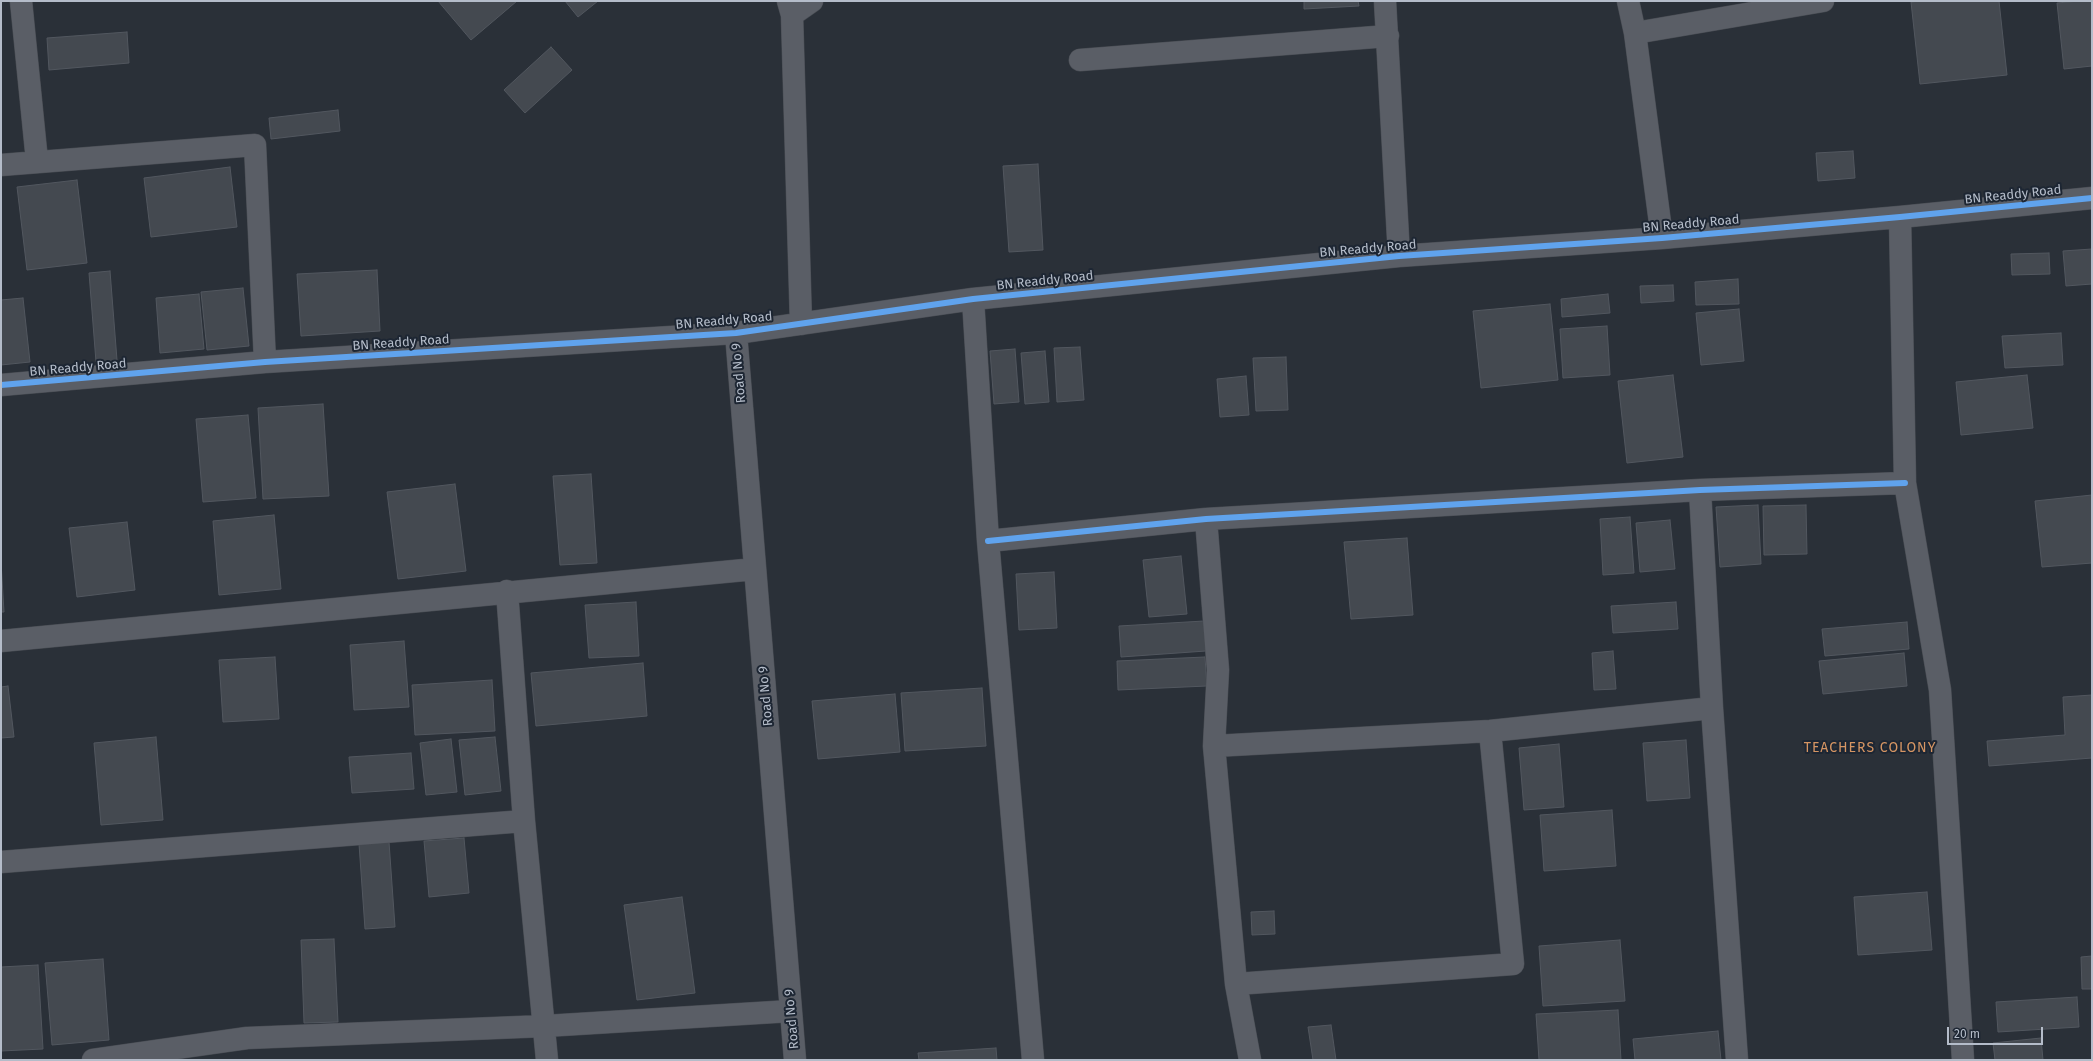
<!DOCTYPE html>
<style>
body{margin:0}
#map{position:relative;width:2093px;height:1061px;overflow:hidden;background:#2a3038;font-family:"Fira Sans",sans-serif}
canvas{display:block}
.frame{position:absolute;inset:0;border:2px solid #b4bcc9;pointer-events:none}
.scale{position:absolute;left:1947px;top:1027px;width:96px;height:18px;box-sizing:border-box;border:2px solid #b4bcc9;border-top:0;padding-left:5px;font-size:12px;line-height:14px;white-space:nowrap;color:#b4bcc9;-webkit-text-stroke:3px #1d2633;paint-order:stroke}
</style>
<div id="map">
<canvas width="2093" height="1061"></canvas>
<div class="frame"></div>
<div class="scale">20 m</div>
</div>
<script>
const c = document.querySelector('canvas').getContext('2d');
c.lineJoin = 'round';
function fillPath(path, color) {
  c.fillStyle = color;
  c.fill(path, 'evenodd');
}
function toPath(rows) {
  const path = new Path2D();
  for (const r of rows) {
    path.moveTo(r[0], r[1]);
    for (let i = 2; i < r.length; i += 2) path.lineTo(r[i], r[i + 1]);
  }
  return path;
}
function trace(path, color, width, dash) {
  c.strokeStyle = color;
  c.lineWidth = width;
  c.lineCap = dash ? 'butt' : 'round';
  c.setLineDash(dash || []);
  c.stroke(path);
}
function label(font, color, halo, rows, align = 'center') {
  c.font = font + ' "Fira Sans",sans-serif';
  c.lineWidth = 4;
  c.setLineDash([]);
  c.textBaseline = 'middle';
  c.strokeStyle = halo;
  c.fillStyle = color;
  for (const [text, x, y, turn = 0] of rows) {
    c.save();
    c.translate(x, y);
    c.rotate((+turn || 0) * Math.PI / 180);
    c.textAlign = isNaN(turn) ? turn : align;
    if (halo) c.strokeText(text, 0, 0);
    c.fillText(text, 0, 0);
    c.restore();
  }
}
const building = toPath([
 [438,1,517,1,471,40,438,1],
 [565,1,598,1,578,17,565,1],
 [1304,1,1358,1,1359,6,1304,9,1304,1],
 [1920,1,1999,1,2007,75,1920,84,1911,2,1920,1],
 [2079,1,2092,1,2092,66,2064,69,2057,3,2079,1],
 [127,32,129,63,49,70,47,38,127,32],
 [551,47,572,70,525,113,504,90,551,47],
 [338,110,340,131,271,139,269,118,338,110],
 [1853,151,1855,178,1818,181,1816,153,1853,151],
 [1038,164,1043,250,1009,252,1003,166,1038,164],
 [230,167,237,227,151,237,144,178,230,167],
 [77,180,87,263,27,270,17,187,77,180],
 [2092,249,2092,284,2066,286,2063,251,2092,249],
 [2049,253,2050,274,2012,275,2011,254,2049,253],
 [377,270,380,331,301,336,297,274,377,270],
 [110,271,117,360,96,362,89,273,110,271],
 [1738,279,1739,304,1696,305,1695,282,1738,279],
 [1673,285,1674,301,1641,303,1640,286,1673,285],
 [243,288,249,346,207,350,201,292,243,288],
 [199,294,204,349,160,353,156,298,199,294],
 [1608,294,1610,313,1562,317,1561,299,1608,294],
 [23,298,30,362,1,365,1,300,23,298],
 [1550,304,1558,380,1481,388,1473,311,1550,304],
 [1739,309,1744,361,1701,365,1696,313,1739,309],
 [1607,326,1610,375,1563,378,1560,329,1607,326],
 [2061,333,2063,365,2005,368,2002,336,2061,333],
 [1080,347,1084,400,1057,402,1054,348,1080,347],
 [1015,349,1019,402,994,404,990,351,1015,349],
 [1045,351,1049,402,1025,404,1021,353,1045,351],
 [1286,357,1288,410,1256,411,1253,358,1286,357],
 [1673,375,1683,457,1627,463,1618,381,1673,375],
 [2027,375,2033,428,1961,435,1956,382,2027,375],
 [1246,376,1249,415,1220,417,1217,379,1246,376],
 [323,404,329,496,263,499,258,408,323,404],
 [248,415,256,498,203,502,196,419,248,415],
 [591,474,597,563,560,565,553,476,591,474],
 [455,484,466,571,398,579,387,492,455,484],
 [2092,495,2092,563,2042,567,2035,501,2092,495],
 [1758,505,1761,564,1720,567,1716,507,1758,505],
 [1806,505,1807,554,1764,555,1763,506,1806,505],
 [274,515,281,589,219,595,213,521,274,515],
 [1630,517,1634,573,1603,575,1600,519,1630,517],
 [1670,520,1675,569,1640,572,1636,523,1670,520],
 [127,522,135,590,77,597,69,528,127,522],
 [1407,538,1413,615,1351,619,1344,542,1407,538],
 [1181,556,1187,614,1149,617,1143,560,1181,556],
 [1,562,4,612,1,612,1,562],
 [1054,572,1057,628,1019,630,1016,574,1054,572],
 [636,602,639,656,589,658,585,605,636,602],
 [1676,602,1678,629,1613,633,1611,606,1676,602],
 [1204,621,1206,651,1121,657,1119,626,1204,621],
 [1907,622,1909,649,1825,656,1822,629,1907,622],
 [404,641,409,707,354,710,350,645,404,641],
 [1613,651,1616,689,1594,690,1592,653,1613,651],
 [1904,653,1907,686,1823,694,1819,661,1904,653],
 [275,657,279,719,223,722,219,660,275,657],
 [1205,657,1207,686,1118,690,1117,661,1205,657],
 [643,663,647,716,536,726,531,673,643,663],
 [492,680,495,731,415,735,412,685,492,680],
 [8,686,14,737,1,738,1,687,8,686],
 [982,688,986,746,905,751,901,693,982,688],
 [895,694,900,752,818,759,812,701,895,694],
 [2092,695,2092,758,1989,766,1987,741,2065,735,2063,697,2092,695],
 [156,737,163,820,101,825,94,743,156,737],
 [495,737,501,791,465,795,459,740,495,737],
 [451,739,457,792,426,795,420,743,451,739],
 [1686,740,1690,798,1647,801,1643,743,1686,740],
 [1559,744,1564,807,1524,810,1519,748,1559,744],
 [411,753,414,789,352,793,349,757,411,753],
 [1612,810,1616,866,1544,871,1540,815,1612,810],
 [464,838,469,893,429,897,424,841,464,838],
 [389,842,395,927,365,929,359,844,389,842],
 [1927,892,1932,950,1858,955,1854,897,1927,892],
 [682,897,695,993,637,1000,624,905,682,897],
 [1274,911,1275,934,1252,935,1251,912,1274,911],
 [334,939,338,1022,304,1023,301,940,334,939],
 [1620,940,1625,1001,1543,1006,1539,946,1620,940],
 [2092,956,2092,989,2082,989,2081,957,2092,956],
 [103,959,109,1040,52,1045,45,963,103,959],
 [38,965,43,1049,1,1051,1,967,38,965],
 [2077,997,2079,1027,1998,1032,1996,1002,2077,997],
 [1618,1010,1621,1060,1539,1060,1536,1014,1618,1010],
 [1331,1025,1336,1060,1313,1060,1308,1027,1331,1025],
 [1718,1031,1721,1060,1635,1060,1633,1039,1718,1031],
 [2041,1038,2043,1060,1995,1060,1993,1043,2041,1038],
 [996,1048,997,1060,919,1060,918,1053,996,1048]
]);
fillPath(building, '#444950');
trace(building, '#52575f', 1);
const minor = toPath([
 [21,1,37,161],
 [788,1,792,15,801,324],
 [1385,1,1399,256],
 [1628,1,1635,33,1662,238],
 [792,15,812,1],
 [1635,33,1823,1],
 [1080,60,1388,36],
 [1,165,255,145,265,362],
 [1900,217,1905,483,1940,690,1963,1060],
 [973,299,988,541,1033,1060],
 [736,333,795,1060],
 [1,385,265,362,736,333,973,299,1399,256,1662,238,1900,217,2092,198],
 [1700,490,1712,708,1737,1060],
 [1206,519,1218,670,1214,746,1236,984,1250,1060],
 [988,541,1206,519,1700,490,1905,483],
 [507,591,524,821,547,1060],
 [1,641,755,569],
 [1214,746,1490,731,1712,708],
 [1,862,524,821],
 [1236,984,1513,964,1490,731],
 [93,1060,247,1038,545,1026,791,1011]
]);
trace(minor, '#484c53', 23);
trace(minor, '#5a5e66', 22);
trace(toPath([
 [1,385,265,362,736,333,973,299,1399,256,1662,238,1900,217,2092,198],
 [988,541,1206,519,1700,490,1905,483]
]), '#60a3ed', 6);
label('13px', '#b4bcc9', '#1d2633', [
 ["BN Readdy Road",2013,195,-6],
 ["BN Readdy Road",1691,224,-5],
 ["BN Readdy Road",1368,249,-5],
 ["BN Readdy Road",1045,281,-6],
 ["BN Readdy Road",724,321,-5],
 ["BN Readdy Road",401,343,-4],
 ["BN Readdy Road",78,368,-5],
 ["Road No 9",739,373,-95],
 ["Road No 9",766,696,-95],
 ["Road No 9",792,1019,-95]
]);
c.letterSpacing = '1px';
label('14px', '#d59563', '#1d2633', [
 ["TEACHERS COLONY",1870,748]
]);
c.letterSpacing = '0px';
</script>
